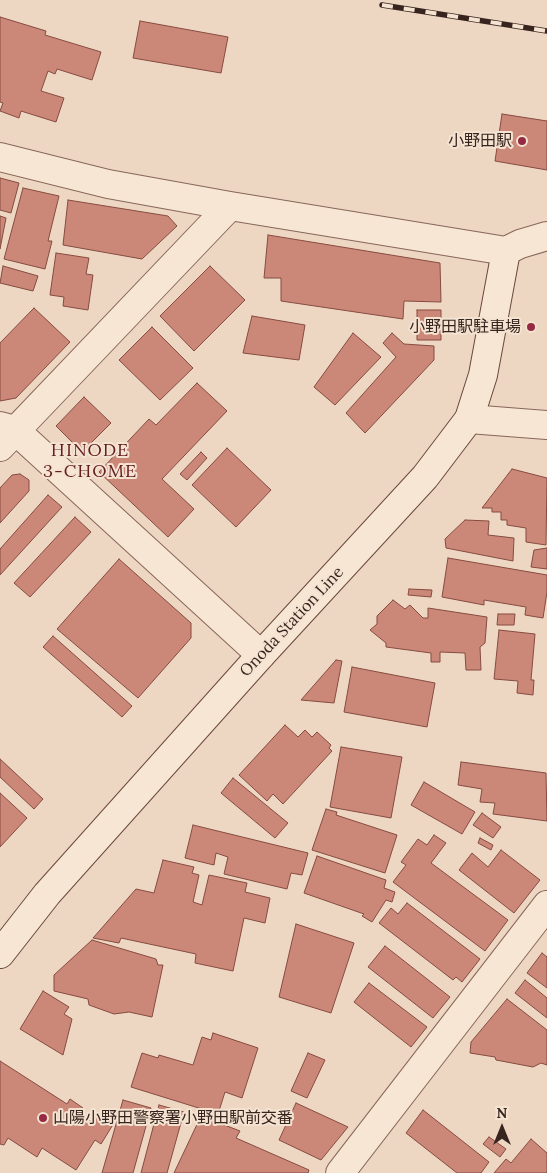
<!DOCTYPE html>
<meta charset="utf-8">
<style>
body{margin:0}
#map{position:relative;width:547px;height:1173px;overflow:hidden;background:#edd6c2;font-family:Lora,serif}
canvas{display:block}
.north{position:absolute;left:477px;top:1103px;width:50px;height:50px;-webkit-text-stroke:4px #f5e3d2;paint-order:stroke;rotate:0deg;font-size:14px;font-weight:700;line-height:20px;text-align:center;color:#37241e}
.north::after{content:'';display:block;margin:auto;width:18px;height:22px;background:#37241e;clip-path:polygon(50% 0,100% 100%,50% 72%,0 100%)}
</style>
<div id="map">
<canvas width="547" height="1173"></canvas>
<div class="north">N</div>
</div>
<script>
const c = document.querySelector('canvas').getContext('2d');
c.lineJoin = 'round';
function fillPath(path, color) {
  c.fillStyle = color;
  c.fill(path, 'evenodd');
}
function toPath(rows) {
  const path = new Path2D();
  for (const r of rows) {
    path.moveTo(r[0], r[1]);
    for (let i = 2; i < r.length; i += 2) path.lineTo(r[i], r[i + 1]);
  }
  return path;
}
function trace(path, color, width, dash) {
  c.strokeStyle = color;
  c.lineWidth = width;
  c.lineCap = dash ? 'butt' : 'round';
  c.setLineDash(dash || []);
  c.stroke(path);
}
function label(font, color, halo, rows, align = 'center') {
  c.font = font + ' Lora,"Noto Sans JP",serif';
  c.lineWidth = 4;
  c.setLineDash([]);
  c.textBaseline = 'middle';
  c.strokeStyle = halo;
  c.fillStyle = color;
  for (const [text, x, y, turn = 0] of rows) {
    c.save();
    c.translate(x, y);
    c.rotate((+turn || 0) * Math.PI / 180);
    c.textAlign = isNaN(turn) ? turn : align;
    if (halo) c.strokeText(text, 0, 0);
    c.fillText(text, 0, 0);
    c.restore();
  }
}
const building = toPath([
 [0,17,46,31,45,35,101,52,92,80,57,69,55,74,48,71,41,91,64,98,56,122,21,111,19,118,0,111,3,103,0,102,0,17],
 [140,21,228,37,221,73,133,58,140,21],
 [502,114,547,121,547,170,495,161,502,114],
 [0,178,19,183,11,213,0,210,0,178],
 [23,188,59,196,48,241,52,241,45,269,4,259,23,188],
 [68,200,168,216,177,226,142,259,63,245,68,200],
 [0,216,6,218,0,249,0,216],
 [268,235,440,263,441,302,404,301,403,319,281,301,281,278,264,278,268,235],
 [56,253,89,258,86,274,93,275,88,310,63,306,64,297,50,295,56,253],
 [3,266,38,276,33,291,0,283,3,266],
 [210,266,245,300,194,351,160,316,210,266],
 [34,308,70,342,16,398,0,401,0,343,34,308],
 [417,310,441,310,441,340,417,340,417,310],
 [252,316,305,325,299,360,243,353,252,316],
 [152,327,193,368,160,400,119,360,152,327],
 [353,333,381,357,335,405,314,387,353,333],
 [392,333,404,344,434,346,434,360,365,433,346,413,396,357,383,343,392,333],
 [197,383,227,411,162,479,194,509,168,537,99,472,149,419,156,425,197,383],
 [84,397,111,423,82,452,56,426,84,397],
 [227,448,271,490,236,527,192,485,227,448],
 [201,452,207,458,187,480,180,474,201,452],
 [512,469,547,478,546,545,526,542,526,528,507,525,507,520,501,520,501,512,492,512,492,508,482,508,512,469],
 [20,474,29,480,29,491,0,523,0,488,12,475,20,474],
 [48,495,62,507,0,575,0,549,48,495],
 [75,517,91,532,30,597,14,583,75,517],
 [465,520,489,521,488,535,514,538,513,561,446,548,445,539,465,520],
 [547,548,547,569,531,567,534,550,547,548],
 [448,558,547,575,547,592,543,618,525,615,526,607,484,600,484,605,442,597,448,558],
 [119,559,191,623,191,638,138,698,57,629,119,559],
 [409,589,432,590,431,597,408,595,409,589],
 [393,600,405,609,410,605,423,618,428,618,428,608,487,617,485,643,480,647,481,670,466,670,465,653,440,652,440,662,431,662,431,653,386,647,386,643,370,630,377,624,377,616,393,600],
 [498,614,515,614,514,625,497,625,498,614],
 [499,630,535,634,531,680,534,680,533,695,517,693,518,681,494,679,499,630],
 [53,636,132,706,122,717,43,647,53,636],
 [336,660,342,661,334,703,301,700,336,660],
 [352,667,435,683,427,727,344,712,352,667],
 [285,725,298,737,305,730,312,737,317,732,331,745,329,748,332,751,283,804,273,794,267,801,239,775,285,725],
 [341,747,402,757,391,818,330,807,341,747],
 [0,759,43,799,34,809,0,777,0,759],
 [461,762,546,773,547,821,493,814,495,803,480,802,482,789,458,785,461,762],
 [233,778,288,823,275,838,221,793,233,778],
 [424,782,475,812,462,834,411,805,424,782],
 [0,793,27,818,0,847,0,793],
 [326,809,337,812,336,815,397,835,385,873,312,850,326,809],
 [482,813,501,827,493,838,473,825,482,813],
 [193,825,308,853,302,875,291,873,287,889,224,874,228,857,216,853,214,865,185,858,193,825],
 [434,835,446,843,431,863,508,920,485,951,393,882,406,865,401,862,418,839,427,845,434,835],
 [480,838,493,845,491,850,478,843,480,838],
 [501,850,540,880,514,913,459,870,472,853,488,867,501,850],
 [317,856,386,880,384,888,395,892,392,902,386,900,372,922,362,916,364,914,304,893,317,856],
 [163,860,194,867,192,873,199,875,193,902,202,905,209,875,247,883,245,892,270,898,265,923,244,918,233,971,195,963,196,954,121,938,119,943,93,938,136,889,154,893,163,860],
 [407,903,480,959,462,982,456,977,453,980,379,923,391,908,398,914,407,903],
 [296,924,354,943,331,1013,279,997,296,924],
 [92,940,156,959,158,965,163,965,152,1017,129,1012,114,1014,89,1005,88,999,54,991,54,975,92,940],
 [385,946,450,997,433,1018,368,967,385,946],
 [542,953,547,957,547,988,527,973,542,953],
 [525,980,547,998,547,1018,515,993,525,980],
 [369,983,427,1027,411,1047,354,1002,369,983],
 [43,991,69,1007,64,1014,72,1019,63,1055,20,1029,43,991],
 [507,999,547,1030,547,1065,541,1063,533,1067,496,1060,495,1057,470,1053,471,1042,507,999],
 [213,1033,258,1048,242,1098,225,1092,218,1114,131,1087,142,1053,158,1058,159,1055,193,1065,202,1037,211,1040,213,1033],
 [308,1053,325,1060,307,1098,291,1091,308,1053],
 [0,1061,67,1104,70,1099,83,1108,79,1114,92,1122,98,1113,114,1123,101,1144,95,1140,76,1170,42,1148,37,1157,8,1138,4,1145,0,1144,0,1061],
 [123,1100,151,1108,133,1173,102,1173,123,1100],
 [296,1103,348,1127,321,1160,279,1140,296,1103],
 [159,1105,184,1112,167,1173,141,1173,159,1105],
 [423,1110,489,1162,481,1173,457,1173,406,1133,423,1110],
 [201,1116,240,1131,236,1138,309,1170,308,1173,174,1173,201,1116],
 [489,1137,506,1149,500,1157,483,1144,489,1137],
 [531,1139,547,1153,547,1173,494,1173,506,1159,511,1163,531,1139]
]);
fillPath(building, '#cb8878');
trace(building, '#864b40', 1);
const minor = toPath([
 [0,157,108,184,230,206,506,251,520,244,547,236],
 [469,419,547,425],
 [0,426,15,430,261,655],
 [0,447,230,206],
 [340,1173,547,905]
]);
const secondary = toPath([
 [0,954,47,894,261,655,425,477,469,419,483,375,506,251]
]);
trace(minor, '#87675a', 30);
trace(secondary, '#69493d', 30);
trace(minor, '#f8e6d5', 28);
trace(secondary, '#f8e6d5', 28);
const rail = toPath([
 [382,5,547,31]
]);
trace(rail, '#37241e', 5.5);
trace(rail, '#f5e3d2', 4, [11]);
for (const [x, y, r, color] of [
 [522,141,5,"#952a44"],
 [531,327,5,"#952a44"],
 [43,1118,5,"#952a44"]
]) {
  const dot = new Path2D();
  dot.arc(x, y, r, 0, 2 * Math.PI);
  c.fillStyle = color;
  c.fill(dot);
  trace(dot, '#f5e3d2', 2);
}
label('16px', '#37241e', '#f5e3d2', [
 ["小野田駅",512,141],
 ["小野田駅駐車場",521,327],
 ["山陽小野田警察署小野田駅前交番",53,1118,"left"]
], 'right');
label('16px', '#37241e', '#f5e3d2', [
 ["Onoda Station Line",292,622,-47]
]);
c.letterSpacing = '1px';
label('18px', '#631d1f', '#f5e3d2', [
 ["HINODE",90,451],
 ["3-CHOME",90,472]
]);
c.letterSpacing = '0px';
</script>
